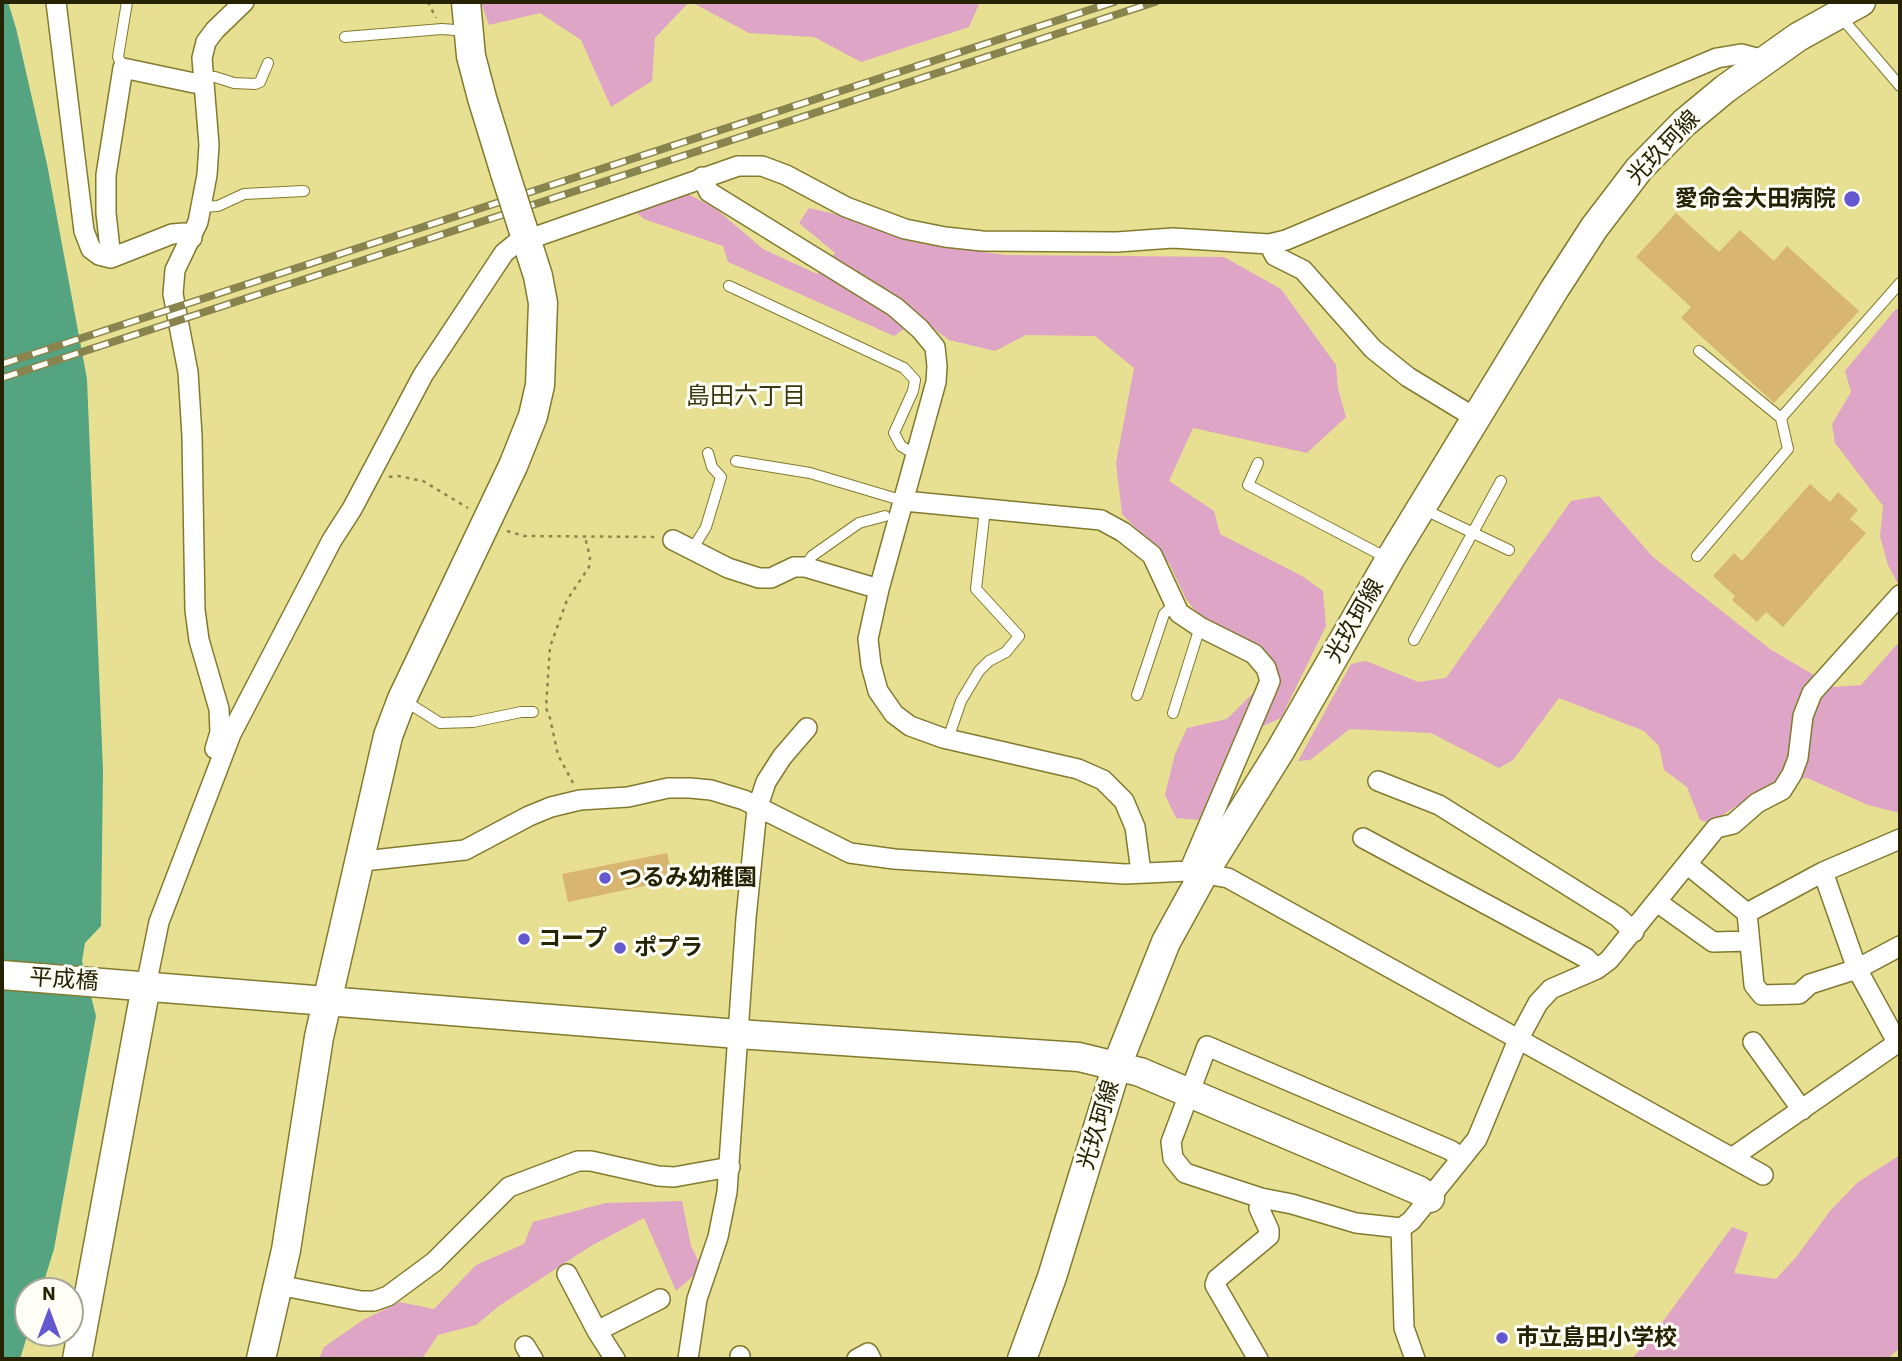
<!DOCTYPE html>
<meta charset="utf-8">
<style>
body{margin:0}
#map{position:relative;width:1902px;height:1361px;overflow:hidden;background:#e7e092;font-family:"IBM Plex Sans",sans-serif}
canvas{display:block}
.frame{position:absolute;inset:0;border:4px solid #262303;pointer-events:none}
.north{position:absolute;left:14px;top:1277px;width:70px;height:70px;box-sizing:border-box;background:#fffef7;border:2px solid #a8a695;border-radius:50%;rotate:0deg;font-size:19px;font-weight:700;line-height:28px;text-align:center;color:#262303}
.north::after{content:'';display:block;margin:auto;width:24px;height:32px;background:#6557d0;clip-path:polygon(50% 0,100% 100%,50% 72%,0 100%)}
</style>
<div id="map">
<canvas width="1902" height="1361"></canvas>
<div class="frame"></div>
<div class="north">N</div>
</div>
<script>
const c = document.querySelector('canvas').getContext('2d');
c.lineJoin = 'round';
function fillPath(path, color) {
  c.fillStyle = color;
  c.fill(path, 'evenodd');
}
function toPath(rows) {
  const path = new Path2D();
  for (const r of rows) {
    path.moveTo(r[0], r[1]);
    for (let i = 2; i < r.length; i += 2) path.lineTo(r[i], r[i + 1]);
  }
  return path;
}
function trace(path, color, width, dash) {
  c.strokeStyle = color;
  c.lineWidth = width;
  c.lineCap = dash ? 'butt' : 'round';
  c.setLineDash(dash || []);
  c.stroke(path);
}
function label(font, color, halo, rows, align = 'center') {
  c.font = font + ' "IBM Plex Sans","Noto Sans JP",sans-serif';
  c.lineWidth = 6;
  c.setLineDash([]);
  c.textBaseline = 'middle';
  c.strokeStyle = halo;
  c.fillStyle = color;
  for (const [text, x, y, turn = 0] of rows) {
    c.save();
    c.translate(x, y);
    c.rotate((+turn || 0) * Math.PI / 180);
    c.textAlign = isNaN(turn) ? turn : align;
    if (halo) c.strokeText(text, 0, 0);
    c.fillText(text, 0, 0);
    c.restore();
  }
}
fillPath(toPath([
 [481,2,689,2,655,38,652,81,611,107,581,40,540,13,489,25],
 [691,2,980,2,969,27,861,62,814,37,749,33],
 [688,194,715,208,763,249,817,274,835,253,799,223,809,208,835,214,913,242,1005,255,1224,257,1281,289,1336,365,1338,389,1346,417,1307,453,1193,428,1169,481,1214,511,1220,534,1302,576,1323,591,1326,626,1281,718,1241,736,1199,820,1176,818,1165,795,1175,754,1187,728,1227,719,1260,686,1271,662,1201,618,1186,599,1169,563,1122,514,1116,463,1134,368,1095,336,1026,335,995,351,949,340,920,318,894,336,728,262,723,246,644,219,634,210],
 [1900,307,1900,588,1888,565,1880,536,1883,506,1835,443,1832,424,1851,392,1845,371,1895,310],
 [1599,496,1653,557,1770,649,1834,687,1861,685,1900,641,1900,813,1868,805,1807,778,1776,782,1709,823,1700,820,1687,787,1664,770,1659,746,1644,731,1559,698,1513,760,1499,768,1431,733,1350,729,1310,760,1298,761,1351,664,1366,661,1418,682,1446,678,1571,501],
 [1900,1155,1900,1348,1887,1359,1632,1359,1656,1331,1732,1227,1748,1233,1734,1273,1776,1279,1797,1256,1830,1211,1858,1182],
 [682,1201,691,1246,702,1268,676,1291,644,1218,591,1246,499,1306,476,1325,438,1335,422,1359,319,1359,324,1347,363,1320,400,1302,434,1309,476,1265,524,1244,533,1222,606,1203]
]), '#dea5c6');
fillPath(toPath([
 [2,2,8,2,16,28,47,164,87,379,103,771,101,926,85,943,82,961,96,1016,54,1249,41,1291,28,1291,28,1333,20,1359,2,1359]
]), '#54a381');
fillPath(toPath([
 [1676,213,1719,252,1740,230,1774,261,1787,246,1859,311,1774,403,1681,318,1691,307,1636,257],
 [1810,484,1830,502,1838,492,1858,510,1850,519,1866,533,1783,627,1766,612,1757,622,1732,600,1735,596,1713,576,1734,553,1742,561],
 [667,853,673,880,568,902,562,874]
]), '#d8b672');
const lane = toPath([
 [1841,17,1900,86],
 [345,37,442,29,467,31],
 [123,68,118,57,127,2],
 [203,77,215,77,234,83,255,84,260,82,268,63],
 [201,207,218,206,244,194,304,191],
 [729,286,904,368,915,380,913,391,894,433,901,446,916,455],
 [1781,418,1900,283],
 [736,461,810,473,904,501],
 [1258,463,1248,485,1387,558],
 [1423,509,1509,550],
 [692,550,706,527,721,477,712,467,708,453],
 [1697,556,1788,449,1781,418,1699,351],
 [805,567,812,556,859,523,885,516],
 [1414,640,1501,481],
 [1137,695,1164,614,1174,605],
 [405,701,440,723,473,722,521,712,533,712],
 [1173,713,1200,627],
 [948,739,961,701,979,671,989,661,1006,652,1019,636,976,589,985,509]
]);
const street = toPath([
 [56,2,84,231,91,249,99,255,111,258,172,234,184,233,192,238],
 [702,177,709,192,895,307,920,329,935,347,937,366,936,382,879,589,868,639,871,665,878,691,894,714,910,726,943,738,1078,769,1103,780,1124,801,1135,827,1141,872],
 [1269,244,1275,256,1303,270,1373,349,1408,377,1477,419],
 [111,258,106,213,106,175,123,68,194,83,203,82],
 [904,501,1101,520,1123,532,1152,555,1179,613,1200,627,1254,654,1266,668,1270,681,1265,693,1189,871],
 [673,540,728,568,759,578,771,578,794,567,805,567,879,589],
 [215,749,220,732,219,709,199,640,195,610,192,436,188,372,173,294,175,270,198,222,207,175,209,145,202,58,206,42,215,30,244,2],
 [1378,781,1439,805,1618,917,1634,932],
 [1363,838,1586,958,1597,969],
 [360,857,373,860,465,850,529,816,551,807,580,800,628,797,668,788,690,788,711,790,744,800,850,853,894,859,1125,874,1189,871,1228,878,1763,1175],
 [1688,865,1747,913,1823,872,1900,839],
 [1823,872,1857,969,1897,1042],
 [1657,902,1713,942,1749,941],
 [1747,913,1754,985,1762,995,1799,994,1810,984,1857,969,1900,946],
 [146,986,159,922,231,734,332,540,352,509,423,375,504,253,515,244,738,166,762,166,786,175,846,207,905,229,945,237,982,241,1117,242,1173,238,1269,244,1286,240,1717,58,1741,54,1764,60],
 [1753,1042,1802,1110],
 [1733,1157,1900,1041],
 [1401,1228,1356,1223,1292,1204,1261,1198,1185,1173,1173,1158,1171,1142,1207,1046,1450,1150,1462,1158],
 [567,1274,597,1331,615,1359],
 [278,1285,361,1301,374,1301,388,1296,434,1262,509,1187,578,1161,591,1161,658,1176,674,1177,730,1167],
 [597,1331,660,1299],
 [525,1346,533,1359],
 [688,1359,697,1299,718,1237,727,1192,746,918,757,809,766,782,782,757,807,728],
 [740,1359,740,1356],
 [857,1359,868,1353,871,1359],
 [1258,1359,1215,1285,1217,1279,1269,1236,1269,1230,1259,1208,1261,1198],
 [1415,1359,1404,1328,1401,1228,1411,1221,1477,1139,1518,1040,1538,1003,1551,989,1597,969,1609,960,1716,828,1733,824,1757,803,1782,790,1792,774,1798,758,1803,716,1812,693,1900,595]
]);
const secondary = toPath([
 [466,2,471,56,482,98,505,173],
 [2,975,738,1034,1079,1057,1140,1072,1418,1190,1430,1198],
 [77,1359,146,986],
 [261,1359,286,1250,319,1037,388,736,402,699,513,466,533,416,540,385,543,303,538,276,522,226],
 [1022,1359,1052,1277,1117,1065,1166,942,1204,873,1280,751,1390,559,1554,290,1594,228,1639,169,1684,123,1725,89,1798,37,1861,2]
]);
trace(lane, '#827a2d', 12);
trace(street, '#827a2d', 22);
trace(secondary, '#827a2d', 31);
trace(toPath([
 [428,2,436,18],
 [389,477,398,476,423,481,468,508],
 [507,531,524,536,657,537],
 [573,783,558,755,550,718,546,708,550,647,567,600,589,567,590,557,585,537]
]), '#8b864e', 2.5, [3.5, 5]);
trace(lane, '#fff', 10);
trace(street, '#fff', 19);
trace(secondary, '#fff', 28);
const rail = toPath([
 [2,364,1114,2],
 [2,378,1155,2]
]);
trace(rail, '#89844d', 8);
trace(rail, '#fffef7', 5, [16]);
const secondaryBridge = toPath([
 [505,173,522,226]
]);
trace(secondaryBridge, '#827a2d', 31, []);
trace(secondaryBridge, '#fff', 28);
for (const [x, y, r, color] of [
 [1852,199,9,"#6557d0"],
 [605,878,7,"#6557d0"],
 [524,939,7,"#6557d0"],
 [620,948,7,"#6557d0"],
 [1502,1338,7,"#6557d0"]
]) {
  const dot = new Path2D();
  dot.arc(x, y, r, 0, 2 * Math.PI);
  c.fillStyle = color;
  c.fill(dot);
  trace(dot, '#fffef7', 2.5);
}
label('23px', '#262303', '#fffef7', [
 ["光玖珂線",1664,148,-46],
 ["光玖珂線",1355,621,-60],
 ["平成橋",64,980,4],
 ["光玖珂線",1099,1125,-73]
]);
label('bold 23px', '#262303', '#fffef7', [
 ["愛命会大田病院",1836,199,"right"],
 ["つるみ幼稚園",619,878],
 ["コープ",538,939],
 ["ポプラ",634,948],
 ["市立島田小学校",1516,1338]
], 'left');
label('24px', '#3b370e', '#fffef7', [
 ["島田六丁目",746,397]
]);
</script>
